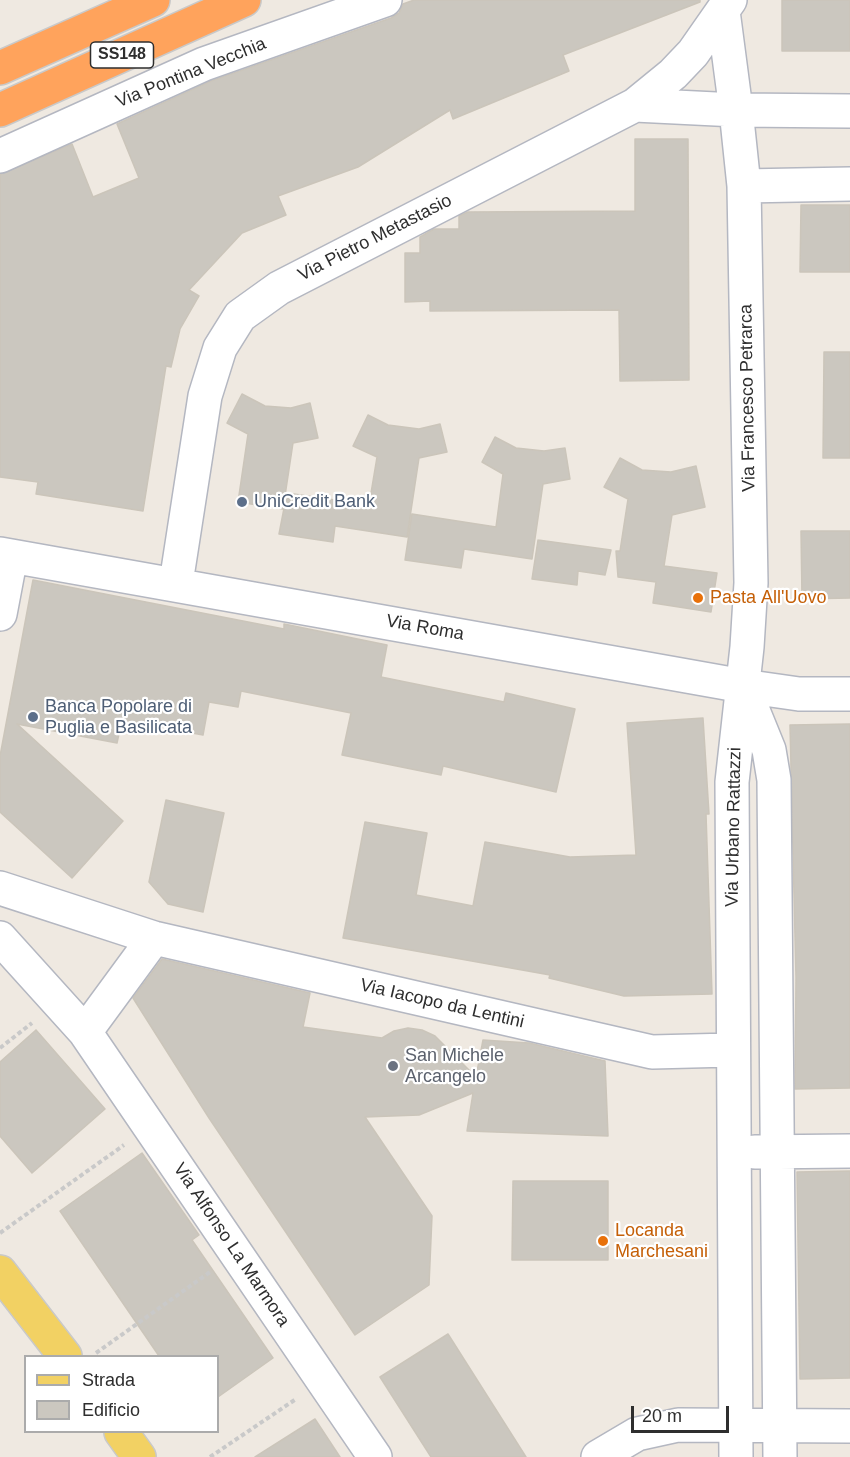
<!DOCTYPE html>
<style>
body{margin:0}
#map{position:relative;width:850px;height:1457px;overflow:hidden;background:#efe9e1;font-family:Arial,sans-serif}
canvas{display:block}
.legend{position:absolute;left:24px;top:1355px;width:195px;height:78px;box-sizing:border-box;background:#fff;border:2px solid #ababab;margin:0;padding:8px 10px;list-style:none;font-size:18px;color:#2e2e2e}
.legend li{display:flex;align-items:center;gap:12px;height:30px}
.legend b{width:30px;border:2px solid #ababab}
.scale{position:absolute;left:631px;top:1406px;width:98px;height:27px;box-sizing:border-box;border:3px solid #2e2e2e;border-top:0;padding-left:8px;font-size:18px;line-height:21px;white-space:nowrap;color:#2e2e2e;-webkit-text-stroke:4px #fff;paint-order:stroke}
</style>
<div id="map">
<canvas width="850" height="1457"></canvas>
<ul class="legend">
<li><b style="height:8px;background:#f2d163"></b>Strada</li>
<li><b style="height:16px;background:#cbc7bf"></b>Edificio</li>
</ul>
<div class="scale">20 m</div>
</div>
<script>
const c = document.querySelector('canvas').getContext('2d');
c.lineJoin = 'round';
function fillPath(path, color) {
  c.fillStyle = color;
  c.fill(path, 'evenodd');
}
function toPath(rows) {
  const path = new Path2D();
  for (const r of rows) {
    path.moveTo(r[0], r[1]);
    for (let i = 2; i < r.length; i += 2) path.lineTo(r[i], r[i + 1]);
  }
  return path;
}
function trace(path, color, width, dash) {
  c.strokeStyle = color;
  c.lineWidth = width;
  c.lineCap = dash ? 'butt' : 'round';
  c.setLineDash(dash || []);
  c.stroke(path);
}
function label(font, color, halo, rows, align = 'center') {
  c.font = font + ' Arial,sans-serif';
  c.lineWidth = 4.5;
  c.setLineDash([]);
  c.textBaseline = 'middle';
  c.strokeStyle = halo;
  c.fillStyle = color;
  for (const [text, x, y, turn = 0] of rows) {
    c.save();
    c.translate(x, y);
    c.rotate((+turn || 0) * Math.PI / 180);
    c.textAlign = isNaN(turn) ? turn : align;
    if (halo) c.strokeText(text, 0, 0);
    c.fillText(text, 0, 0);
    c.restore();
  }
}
const building = toPath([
 [414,0,700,0,700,2,563,55,569,71,453,119,450,110,358,167,278,196,286,215,242,233,189,290,199,296,180,329,171,367,166,366,143,511,36,494,38,482,0,477,0,174,72,144,93,197,139,178,117,124,211,81,391,18,399,13,403,4,414,0],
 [782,0,850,0,850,51,782,51,782,0],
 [635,139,688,139,689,380,620,381,619,310,430,311,430,301,405,302,405,253,420,253,420,237,434,229,459,229,459,216,468,212,635,211,635,139],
 [801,205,850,205,850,272,800,272,801,205],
 [824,352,850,352,850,458,823,458,824,352],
 [242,394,265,406,291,408,310,403,318,438,293,443,283,509,238,502,248,434,227,423,242,394],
 [368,415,388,425,419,429,440,424,447,452,419,458,407,537,335,526,333,542,279,534,287,493,369,505,377,457,353,446,368,415],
 [495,437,516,448,544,451,565,448,570,479,543,484,532,559,464,549,461,568,405,560,412,514,496,527,503,474,482,462,495,437],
 [620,458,642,470,671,472,696,466,705,507,672,515,664,566,717,573,711,612,653,603,656,582,618,577,616,551,620,551,628,499,604,487,620,458],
 [801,531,850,531,850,598,802,599,801,531],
 [538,540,611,550,605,575,578,571,577,585,532,579,538,540],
 [33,580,284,629,284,624,387,645,381,677,504,702,506,693,575,709,556,792,443,766,441,775,342,755,351,713,241,691,238,707,209,702,203,735,122,720,117,743,17,724,123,821,72,878,0,812,0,756,33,580],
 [703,718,709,814,706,814,712,994,624,996,549,978,550,975,343,938,365,822,427,833,416,895,473,906,485,842,570,857,636,855,627,723,703,718],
 [850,724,850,1088,795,1089,796,978,790,725,850,724],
 [166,800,224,813,203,912,168,904,149,882,166,800],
 [162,959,310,993,303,1027,382,1038,394,1031,408,1028,422,1030,435,1036,476,1077,483,1040,529,1043,605,1061,608,1136,467,1131,473,1093,419,1115,365,1117,432,1216,429,1285,355,1335,209,1118,133,998,162,959],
 [36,1030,105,1109,32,1173,0,1136,0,1062,36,1030],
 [142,1153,199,1235,192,1240,273,1358,218,1397,218,1356,159,1356,60,1211,142,1153],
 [850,1171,850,1378,800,1379,797,1172,850,1171],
 [513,1181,608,1181,608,1260,512,1260,513,1181],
 [448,1334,526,1457,431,1457,380,1377,448,1334],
 [315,1419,340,1457,255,1457,315,1419]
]);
fillPath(building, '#cbc7bf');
trace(building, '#cbc5ba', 1.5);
const minor = toPath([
 [635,105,736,110,723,11],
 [0,156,204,64,385,0],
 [744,186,850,184],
 [0,554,743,686,799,694,850,694],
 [176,583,205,396,220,348,240,316,279,288,635,105,673,74,693,53,730,0],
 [0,614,11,556],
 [743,686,769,750,774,780,780,1457],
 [0,888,154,938,652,1052,731,1050],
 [0,938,85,1032,375,1457],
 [85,1032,154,938],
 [755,1152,850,1151],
 [598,1457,637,1434,678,1425,850,1426],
 [736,1457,732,782,747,647,751,583,744,186,736,110,850,111]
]);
const major = toPath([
 [0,1272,65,1356],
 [121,1432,139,1457]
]);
const highway = toPath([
 [0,68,153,0],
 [0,110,244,0]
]);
trace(minor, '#b4b7c1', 36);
trace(major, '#c9c9c9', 36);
trace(highway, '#c9c9c9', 36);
trace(toPath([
 [0,1048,32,1023],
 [0,1233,124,1145],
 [96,1353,210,1272],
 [210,1457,296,1399]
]), '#c9c9c9', 4, [4.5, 3]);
trace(minor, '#fff', 33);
trace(major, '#f2d163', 33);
trace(highway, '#ffa35c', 33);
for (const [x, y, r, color] of [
 [242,502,6,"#5c6f8a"],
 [698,598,6,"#e8710a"],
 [33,717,6,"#5c6f8a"],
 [393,1066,6,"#6b7280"],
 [603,1241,6,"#e8710a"]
]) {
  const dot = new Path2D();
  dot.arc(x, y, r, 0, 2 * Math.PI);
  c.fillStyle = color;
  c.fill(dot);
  trace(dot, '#fff', 2);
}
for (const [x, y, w] of [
 [122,55,63]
]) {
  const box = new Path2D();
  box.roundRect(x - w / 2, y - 13, w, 26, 4.5);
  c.fillStyle = '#fff';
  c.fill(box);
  trace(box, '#2e2e2e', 1.5);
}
label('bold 16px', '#2e2e2e', null, [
 ["SS148",122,55]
]);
label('18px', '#2e2e2e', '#fff', [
 ["Via Pontina Vecchia",191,73,-22],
 ["Via Pietro Metastasio",375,238,-27],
 ["Via Francesco Petrarca",748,398,-91],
 ["Via Roma",425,628,10],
 ["Via Urbano Rattazzi",734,827,-89],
 ["Via Iacopo da Lentini",442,1004,13],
 ["Via Alfonso La Marmora",231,1245,56]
]);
label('18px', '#4e5e75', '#fff', [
 ["UniCredit Bank",254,502],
 ["Banca Popolare di",45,707],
 ["Puglia e Basilicata",45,728]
], 'left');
label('18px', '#c56008', '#fff', [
 ["Pasta All'Uovo",710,598],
 ["Locanda",615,1231],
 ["Marchesani",615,1252]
], 'left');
label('18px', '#5b616d', '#fff', [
 ["San Michele",405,1056],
 ["Arcangelo",405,1077]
], 'left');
</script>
